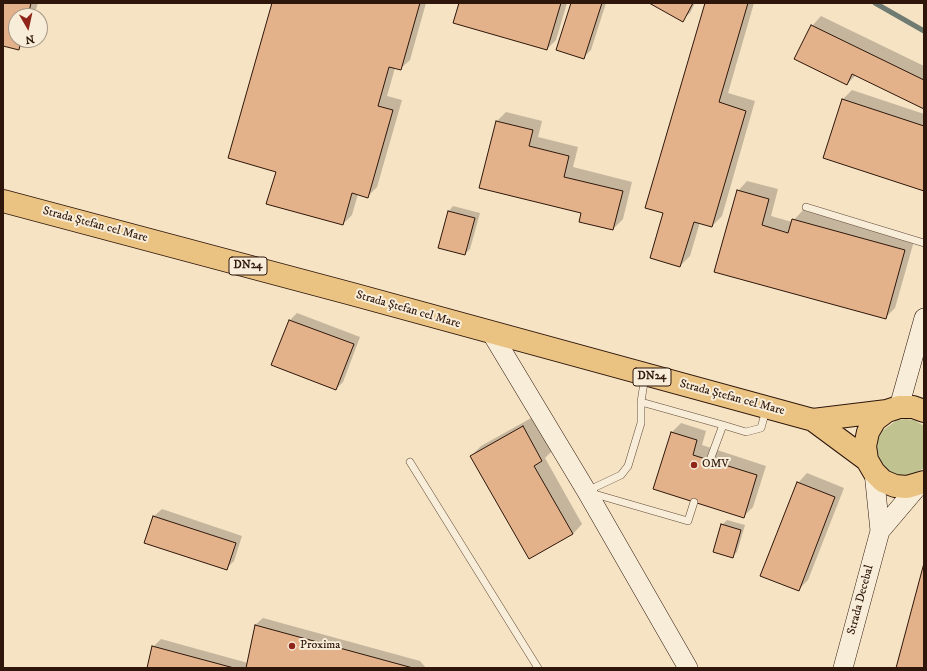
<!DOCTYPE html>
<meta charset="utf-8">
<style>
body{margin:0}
#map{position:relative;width:927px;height:671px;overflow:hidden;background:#f5e3c3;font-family:"IM FELL DW Pica",serif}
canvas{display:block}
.frame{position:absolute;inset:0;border:4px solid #2e160b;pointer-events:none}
.north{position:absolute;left:8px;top:8px;width:40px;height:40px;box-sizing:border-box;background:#f8edd8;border:1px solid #a79786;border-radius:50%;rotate:171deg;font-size:11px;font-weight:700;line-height:16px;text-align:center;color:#2e160b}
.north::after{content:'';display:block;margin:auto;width:14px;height:18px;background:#8f2418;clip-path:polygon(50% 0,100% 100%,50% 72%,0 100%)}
</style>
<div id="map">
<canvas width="927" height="671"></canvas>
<div class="frame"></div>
<div class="north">N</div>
</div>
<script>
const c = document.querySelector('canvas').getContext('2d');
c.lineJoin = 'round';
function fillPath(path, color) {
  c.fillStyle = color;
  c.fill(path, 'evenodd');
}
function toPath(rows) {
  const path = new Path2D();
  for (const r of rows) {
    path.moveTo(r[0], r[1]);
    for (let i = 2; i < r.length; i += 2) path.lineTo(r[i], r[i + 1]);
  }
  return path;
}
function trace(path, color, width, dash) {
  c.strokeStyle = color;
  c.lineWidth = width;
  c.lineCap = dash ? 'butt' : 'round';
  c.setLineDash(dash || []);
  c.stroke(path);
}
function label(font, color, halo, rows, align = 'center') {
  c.font = font + ' "IM FELL DW Pica",serif';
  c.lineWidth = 4;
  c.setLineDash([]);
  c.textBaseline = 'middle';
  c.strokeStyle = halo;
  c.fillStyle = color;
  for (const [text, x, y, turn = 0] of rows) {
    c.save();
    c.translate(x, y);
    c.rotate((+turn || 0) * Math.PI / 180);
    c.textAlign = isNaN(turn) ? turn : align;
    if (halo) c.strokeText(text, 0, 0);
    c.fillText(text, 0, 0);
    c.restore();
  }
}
fillPath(toPath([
 [906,419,914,420,924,426,924,468,912,475,902,476,892,473,885,467,879,459,877,449,878,439,882,431,897,420]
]), '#c0c290');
fillPath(toPath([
 [3,3,38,3,34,16,16,16,16,40,27,40,18,49,3,45],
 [273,3,426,3,410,60,400,69,395,68,387,96,402,100,377,187,368,196,358,194,352,215,343,224,277,171],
 [460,3,567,3,556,40,547,49],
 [572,3,606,3,591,50,583,58],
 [651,3,695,3,690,13,682,20],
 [706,3,754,3,728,93,755,101,722,216,712,226,700,222,690,256,680,266],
 [821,16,924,66,924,108,856,75,847,84,812,26],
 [852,90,924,114,924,190,842,100],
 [506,112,542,121,538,137,578,147,573,167,632,182,623,219,613,229,582,213,497,121],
 [747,181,778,189,771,216,792,222,803,210,914,241,895,308,885,318,715,271,738,191],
 [453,206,480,213,470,249,465,254,439,247,449,211],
 [297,313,360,337,343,382,336,389,273,365,290,320],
 [533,417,552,451,545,458,582,524,573,534,471,456,481,446],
 [681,423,706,431,702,445,766,466,753,507,743,517,672,432],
 [807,473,844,488,808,580,798,590,798,483],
 [162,509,242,536,234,561,226,569,146,542,154,516],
 [727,520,745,525,737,552,732,556,722,525],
 [263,618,420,661,426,668,148,668,153,647,161,639,248,663,255,625]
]), '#0003');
trace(toPath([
 [875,3,924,31]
]), '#707b72', 5);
const building = toPath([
 [3,3,31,3,28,16,16,16,16,40,21,40,19,50,3,46,3,3],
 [272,3,420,3,401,70,389,67,378,106,393,110,368,198,352,193,343,225,266,204,276,172,228,158,272,3],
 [459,3,561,3,547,50,453,23,459,3],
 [571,3,602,3,584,59,556,50,571,3],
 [649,3,693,3,683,22,649,3],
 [705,3,748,3,719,102,746,111,712,227,694,222,680,267,650,258,663,213,645,208,705,3],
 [811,25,924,80,924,109,852,74,847,85,794,59,811,25],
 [842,99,924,126,924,191,823,158,842,99],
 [496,121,533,130,529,146,569,156,564,177,623,191,613,230,579,222,581,213,479,188,496,121],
 [737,190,769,199,762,225,788,233,792,219,905,250,886,319,714,272,737,190],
 [448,211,475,218,465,255,438,248,448,211],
 [289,320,354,344,336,390,271,365,289,320],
 [523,426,542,461,534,466,573,534,529,559,470,456,523,426],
 [671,432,697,440,693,455,757,475,744,518,653,489,671,432],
 [797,482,835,497,799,591,760,576,797,482],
 [153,516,236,543,227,570,144,543,153,516],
 [721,524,741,530,733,558,713,552,721,524],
 [924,563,924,668,896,668,924,563],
 [255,625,413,668,246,668,255,625],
 [152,646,234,668,147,668,152,646]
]);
fillPath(building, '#e3b18a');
trace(building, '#2e160b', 1);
const lane = toPath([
 [806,207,924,243],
 [641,402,723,425],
 [710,460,723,425,746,432,761,428,766,410],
 [410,462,538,668],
 [587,491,621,475,628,466,641,423,641,402,645,376],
 [591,493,688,521,694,502]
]);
const secondary = toPath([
 [492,334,587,492,688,668],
 [899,407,924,318],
 [880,531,919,485],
 [843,668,880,531,874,472]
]);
const primary = toPath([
 [3,201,352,294,813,420,867,460],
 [924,411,913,407,899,407,887,411,875,420,868,432,865,446,867,460,874,472,883,481,895,486,907,487,924,482],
 [813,420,887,411]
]);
trace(lane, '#604939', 8);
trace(secondary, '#2e160b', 20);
trace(primary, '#2e160b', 24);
trace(lane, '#f8edd8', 7);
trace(secondary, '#f8edd8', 19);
trace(primary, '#eac282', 22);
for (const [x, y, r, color] of [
 [694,465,4,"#8f2418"],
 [292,646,4,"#8f2418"]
]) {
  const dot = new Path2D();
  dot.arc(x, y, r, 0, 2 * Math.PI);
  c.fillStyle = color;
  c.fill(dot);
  trace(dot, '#f8edd8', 1.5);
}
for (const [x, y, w] of [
 [248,266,38],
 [652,377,38]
]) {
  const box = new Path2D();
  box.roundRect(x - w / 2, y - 9, w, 18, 3);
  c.fillStyle = '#f8edd8';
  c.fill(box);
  trace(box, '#2e160b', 1);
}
label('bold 11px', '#2e160b', null, [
 ["DN24",248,266],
 ["DN24",652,377]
]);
label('12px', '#2e160b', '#f8edd8', [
 ["Strada Ștefan cel Mare",95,225,15],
 ["Strada Ștefan cel Mare",408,310,16],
 ["Strada Ștefan cel Mare",732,398,15],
 ["Strada Decebal",861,600,-75]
]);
label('12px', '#2e160b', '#f8edd8', [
 ["OMV",702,465],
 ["Proxima",300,646]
], 'left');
</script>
